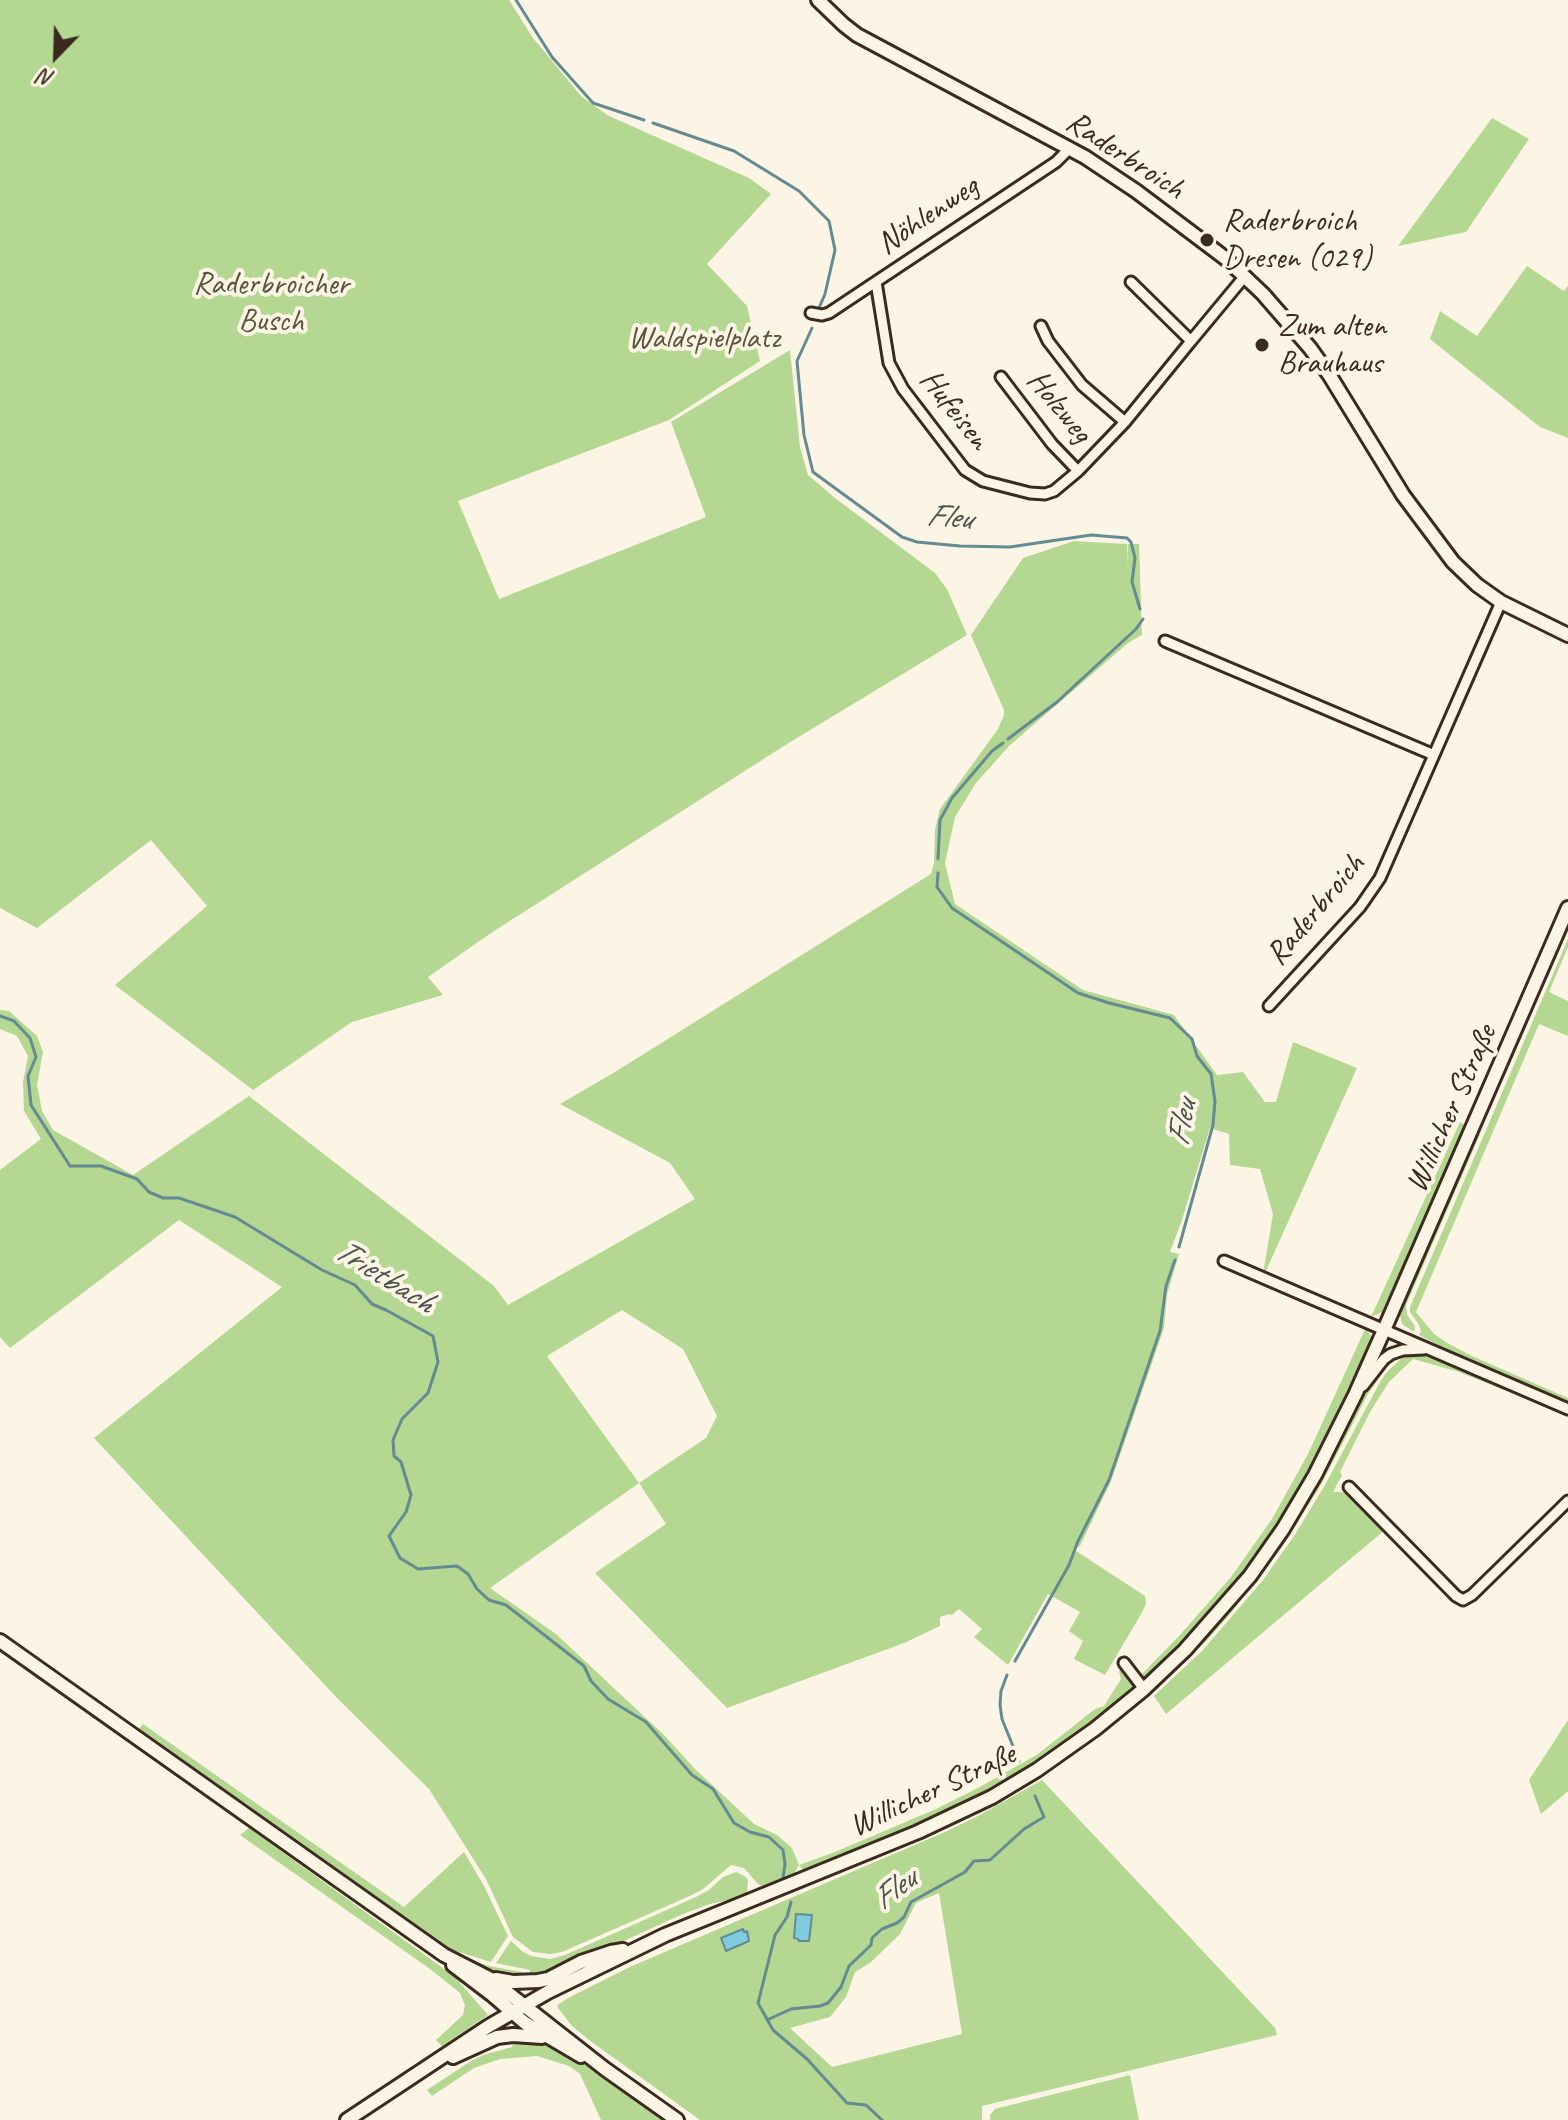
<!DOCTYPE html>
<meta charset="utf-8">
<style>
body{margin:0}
#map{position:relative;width:1568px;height:2120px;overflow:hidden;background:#fcf5e5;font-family:Caveat,sans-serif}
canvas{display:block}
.north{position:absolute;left:16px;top:16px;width:80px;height:80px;-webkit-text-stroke:6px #fcf5e5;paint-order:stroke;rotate:203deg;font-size:22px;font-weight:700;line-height:32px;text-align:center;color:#3b2a1e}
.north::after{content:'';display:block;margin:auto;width:28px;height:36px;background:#3b2a1e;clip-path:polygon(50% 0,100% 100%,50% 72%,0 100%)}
</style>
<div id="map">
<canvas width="1568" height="2120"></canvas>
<div class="north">N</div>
</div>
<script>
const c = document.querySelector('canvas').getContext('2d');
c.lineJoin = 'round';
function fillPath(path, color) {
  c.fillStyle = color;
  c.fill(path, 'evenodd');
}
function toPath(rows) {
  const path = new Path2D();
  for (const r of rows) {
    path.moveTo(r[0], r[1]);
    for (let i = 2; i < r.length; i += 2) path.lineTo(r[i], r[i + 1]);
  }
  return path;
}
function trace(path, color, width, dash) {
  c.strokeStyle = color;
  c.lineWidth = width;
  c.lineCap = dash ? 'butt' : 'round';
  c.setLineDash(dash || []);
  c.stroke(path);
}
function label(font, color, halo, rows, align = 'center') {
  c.font = font + ' Caveat,sans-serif';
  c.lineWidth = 8;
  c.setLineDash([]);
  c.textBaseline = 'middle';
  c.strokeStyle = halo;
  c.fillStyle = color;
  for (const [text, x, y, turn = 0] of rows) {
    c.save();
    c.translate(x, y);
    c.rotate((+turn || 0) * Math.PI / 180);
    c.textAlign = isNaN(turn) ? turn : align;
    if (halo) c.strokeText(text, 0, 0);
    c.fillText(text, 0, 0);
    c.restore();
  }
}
fillPath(toPath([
 [0,0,509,0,533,38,582,97,609,116,749,178,771,194,707,264,747,306,760,361,669,420,458,501,499,599,706,517,671,422,790,350,800,447,808,475,835,498,935,573,947,589,967,635,787,744,491,933,428,977,443,995,352,1022,253,1090,115,985,207,906,151,840,37,928,0,908],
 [1492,118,1529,139,1466,232,1398,246],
 [1527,266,1564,291,1568,286,1568,438,1540,427,1430,339,1440,311,1477,336],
 [1074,541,1127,544,1127,566,1128,544,1139,544,1142,635,1128,643,1009,746,976,783,955,817,945,863,955,904,1083,990,1174,1015,1217,1075,1243,1072,1265,1102,1276,1102,1293,1042,1357,1068,1262,1280,1273,1214,1260,1169,1230,1165,1229,1134,1210,1128,1182,1220,1170,1252,1179,1254,1167,1294,1164,1328,1111,1481,1080,1546,1073,1549,1145,1596,1146,1604,1140,1616,1105,1675,1074,1659,1083,1641,1069,1631,1080,1612,1048,1594,1008,1665,974,1637,982,1629,959,1609,952,1615,949,1614,940,1617,940,1626,904,1643,727,1708,595,1573,666,1524,639,1483,490,1588,556,1634,664,1735,695,1769,754,1824,777,1835,792,1848,799,1865,835,1852,936,1809,978,1788,1038,1754,1095,1709,1104,1706,1121,1679,1119,1671,1123,1669,1134,1680,1135,1690,1036,1763,980,1795,936,1816,822,1864,803,1870,799,1865,794,1874,762,1886,758,1884,744,1868,731,1865,703,1889,692,1895,562,1952,551,1954,533,1952,513,1937,486,1879,429,1789,338,1699,94,1438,282,1287,179,1220,10,1348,0,1337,0,1170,41,1139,24,1111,23,1082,28,1056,17,1036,0,1029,0,1010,9,1011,37,1036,43,1052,37,1085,42,1111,53,1130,133,1175,249,1096,494,1286,508,1305,695,1199,670,1163,560,1104,615,1072,931,874,934,863,935,830,940,809,998,729,1004,715,1004,710,971,635,1023,558],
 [622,1310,683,1349,717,1416,706,1438,639,1483,547,1356],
 [1568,939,1568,947,1549,992,1568,1001,1568,1036,1539,1024,1416,1312,1434,1334,1447,1343,1472,1356,1568,1398,1568,1403,1452,1352,1423,1337,1419,1335,1421,1331,1419,1325,1410,1312,1410,1307],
 [1460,1122,1466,1126,1382,1312,1371,1317],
 [1477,1132,1480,1134,1406,1305,1407,1315,1415,1326,1414,1332,1402,1324,1400,1315],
 [1366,1327,1371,1336,1368,1345,1319,1451,1281,1520,1257,1557,1205,1619,1153,1673,1145,1679,1139,1677,1179,1636,1231,1577,1272,1519,1308,1454],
 [1408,1352,1426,1355,1454,1365,1568,1413,1568,1415,1456,1371,1413,1359,1389,1382,1370,1412,1340,1472,1342,1475,1333,1492,1342,1492,1355,1498,1386,1529,1166,1714,1154,1696,1203,1650,1263,1580,1294,1536,1325,1485,1380,1382,1386,1373],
 [1402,1355,1387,1367,1368,1394,1322,1483,1282,1547,1230,1614,1207,1640,1155,1691,1154,1688,1207,1636,1264,1567,1318,1485,1362,1398,1387,1361],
 [1568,1720,1568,1791,1541,1814,1529,1780],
 [143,1724,404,1907,464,1852,484,1886,508,1936,491,1962,446,1948,138,1730],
 [1042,1780,1275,2028,1277,2035,982,2106,982,2120,700,2120,589,2040,572,2026,558,2008,557,2005,572,1996,632,1966,945,1832,976,1817],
 [939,1893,962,2034,832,2067,790,2028,830,2017,846,1997,855,1972,870,1963,900,1934,916,1903],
 [249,1828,454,1976,488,2015,442,2046,436,2040,463,2015,465,2005,460,1993,430,1969,240,1835],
 [736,1872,746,1877,748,1880,747,1892,741,1897,710,1904,683,1914,562,1969,530,1979,530,1970,496,1963,511,1941,523,1952,531,1956,550,1959,565,1955,696,1897,709,1890,723,1877],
 [455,1954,489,1966,522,1972,525,1979,495,1975],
 [515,2039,526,2039,541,2043,579,2060,664,2120,601,2120,580,2074,569,2066,537,2056,500,2059,474,2068,432,2096,427,2090,471,2061,483,2055,512,2047],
 [1130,2075,1139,2120,990,2120,990,2115,995,2109]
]), '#b4d792');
const water = toPath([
 [796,1914,812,1915,809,1941,799,1941,798,1939,794,1938,796,1914],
 [743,1929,744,1932,747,1931,749,1941,726,1951,721,1938,743,1929]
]);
fillPath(water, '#80ccdf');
trace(water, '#648b92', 2);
trace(toPath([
 [516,0,552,57,593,103,644,120],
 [653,123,734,151,799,191,829,221,835,250,825,294,819,308],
 [812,328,797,361,804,435,813,472,902,537,917,542,960,546,1010,547,1091,535,1127,538,1131,542,1135,558,1132,582,1140,609],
 [1008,739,1057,702,1136,629,1143,619],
 [938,859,940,820,952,798,992,751,1003,743],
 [938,873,937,887,952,908,1078,993,1109,1003,1170,1018,1192,1039,1197,1056,1211,1074,1215,1101,1213,1125,1179,1247],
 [0,1016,14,1021,30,1038,36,1057,28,1076,31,1105,70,1166,101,1166,137,1179,149,1192,163,1198,179,1198,235,1217,322,1270,355,1285,372,1304,386,1310,433,1336,438,1362,428,1393,402,1419,393,1440,394,1456,401,1462,411,1495,406,1512,389,1536,400,1558,418,1569,457,1566,468,1574,477,1589,489,1600,506,1605,584,1666,591,1681,608,1699,646,1722,692,1775,713,1789,734,1823,750,1832,769,1837,783,1850,785,1864,783,1878],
 [1015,1661,1069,1565,1078,1541,1109,1480,1160,1331,1166,1286,1175,1260],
 [1007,1675,1001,1691,1000,1705,1002,1719,1019,1761],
 [791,1902,787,1917,775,1935,758,2003,773,2030,807,2059,847,2103,866,2105,882,2120],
 [767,2020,791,2009,820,2006,828,2003,841,1987,849,1966,871,1945,872,1938,882,1929,897,1923,904,1917,911,1902,965,1872,974,1861,990,1860,1024,1829,1044,1817,1035,1796]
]), '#648b92', 3);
const street = toPath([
 [876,282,889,363,903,389,965,470,983,481,1030,493,1045,494,1054,491,1078,471,1125,422,1191,341],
 [1131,282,1191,341,1245,276],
 [811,313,822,315,829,313,1056,162,1070,148],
 [1041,326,1048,341,1082,385,1125,422],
 [1001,377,1052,444,1078,471],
 [1165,641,1434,755],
 [1269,1006,1360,907,1380,878,1501,602],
 [1224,1261,1568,1409],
 [1363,1386,1384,1359,1391,1354,1403,1350,1424,1349],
 [1349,1487,1456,1596,1463,1600,1472,1595,1568,1501],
 [1124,1663,1144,1689]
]);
const secondary = toPath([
 [818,0,844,25,857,35,1085,157,1136,191,1225,258,1263,294,1310,348,1330,376,1403,495,1453,562,1477,585,1501,602,1568,635],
 [0,1641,444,1955,489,1978,605,2069,677,2120],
 [453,1965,491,1994,525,2023,581,2056],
 [496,1979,513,1982,538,1981,548,1979,581,1962,611,1952,623,1950],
 [453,2057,497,2037,513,2035,542,2037],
 [347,2120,489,2026,548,1992,665,1935,918,1832,992,1797,1037,1770,1095,1729,1144,1689,1185,1650,1250,1576,1283,1529,1315,1475,1355,1395,1384,1330,1568,908]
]);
trace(street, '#3b2a1e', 15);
trace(secondary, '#3b2a1e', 18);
trace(street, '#fcf5e5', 9);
trace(secondary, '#fcf5e5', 12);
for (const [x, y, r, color] of [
 [1207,240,8,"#3b2a1e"],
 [1262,345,8,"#3b2a1e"]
]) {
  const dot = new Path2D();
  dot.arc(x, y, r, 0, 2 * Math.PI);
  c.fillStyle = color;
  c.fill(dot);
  trace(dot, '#fcf5e5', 3);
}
label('32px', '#3b2a1e', '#fcf5e5', [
 ["Raderbroich",1125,156,33],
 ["Nöhlenweg",928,216,-34],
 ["Holzweg",1059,407,51],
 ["Hufeisen",954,410,52],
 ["Raderbroich",1316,910,-50],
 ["Willicher Straße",1452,1109,-66],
 ["Willicher Straße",933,1791,-25]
]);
label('32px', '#3b2a1e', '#fcf5e5', [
 ["Raderbroich",1223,222],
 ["Dresen (029)",1223,259],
 ["Zum alten",1278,327],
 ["Brauhaus",1278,364]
], 'left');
label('32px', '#59553b', '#fcf5e5', [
 ["Raderbroicher",271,285],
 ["Busch",271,322],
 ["Waldspielplatz",704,339]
]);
label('italic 34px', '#4c524e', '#fcf5e5', [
 ["Fleu",949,518,5],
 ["Fleu",1183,1123,-80],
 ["Trietbach",384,1277,32],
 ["Fleu",895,1890,-37]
]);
</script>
